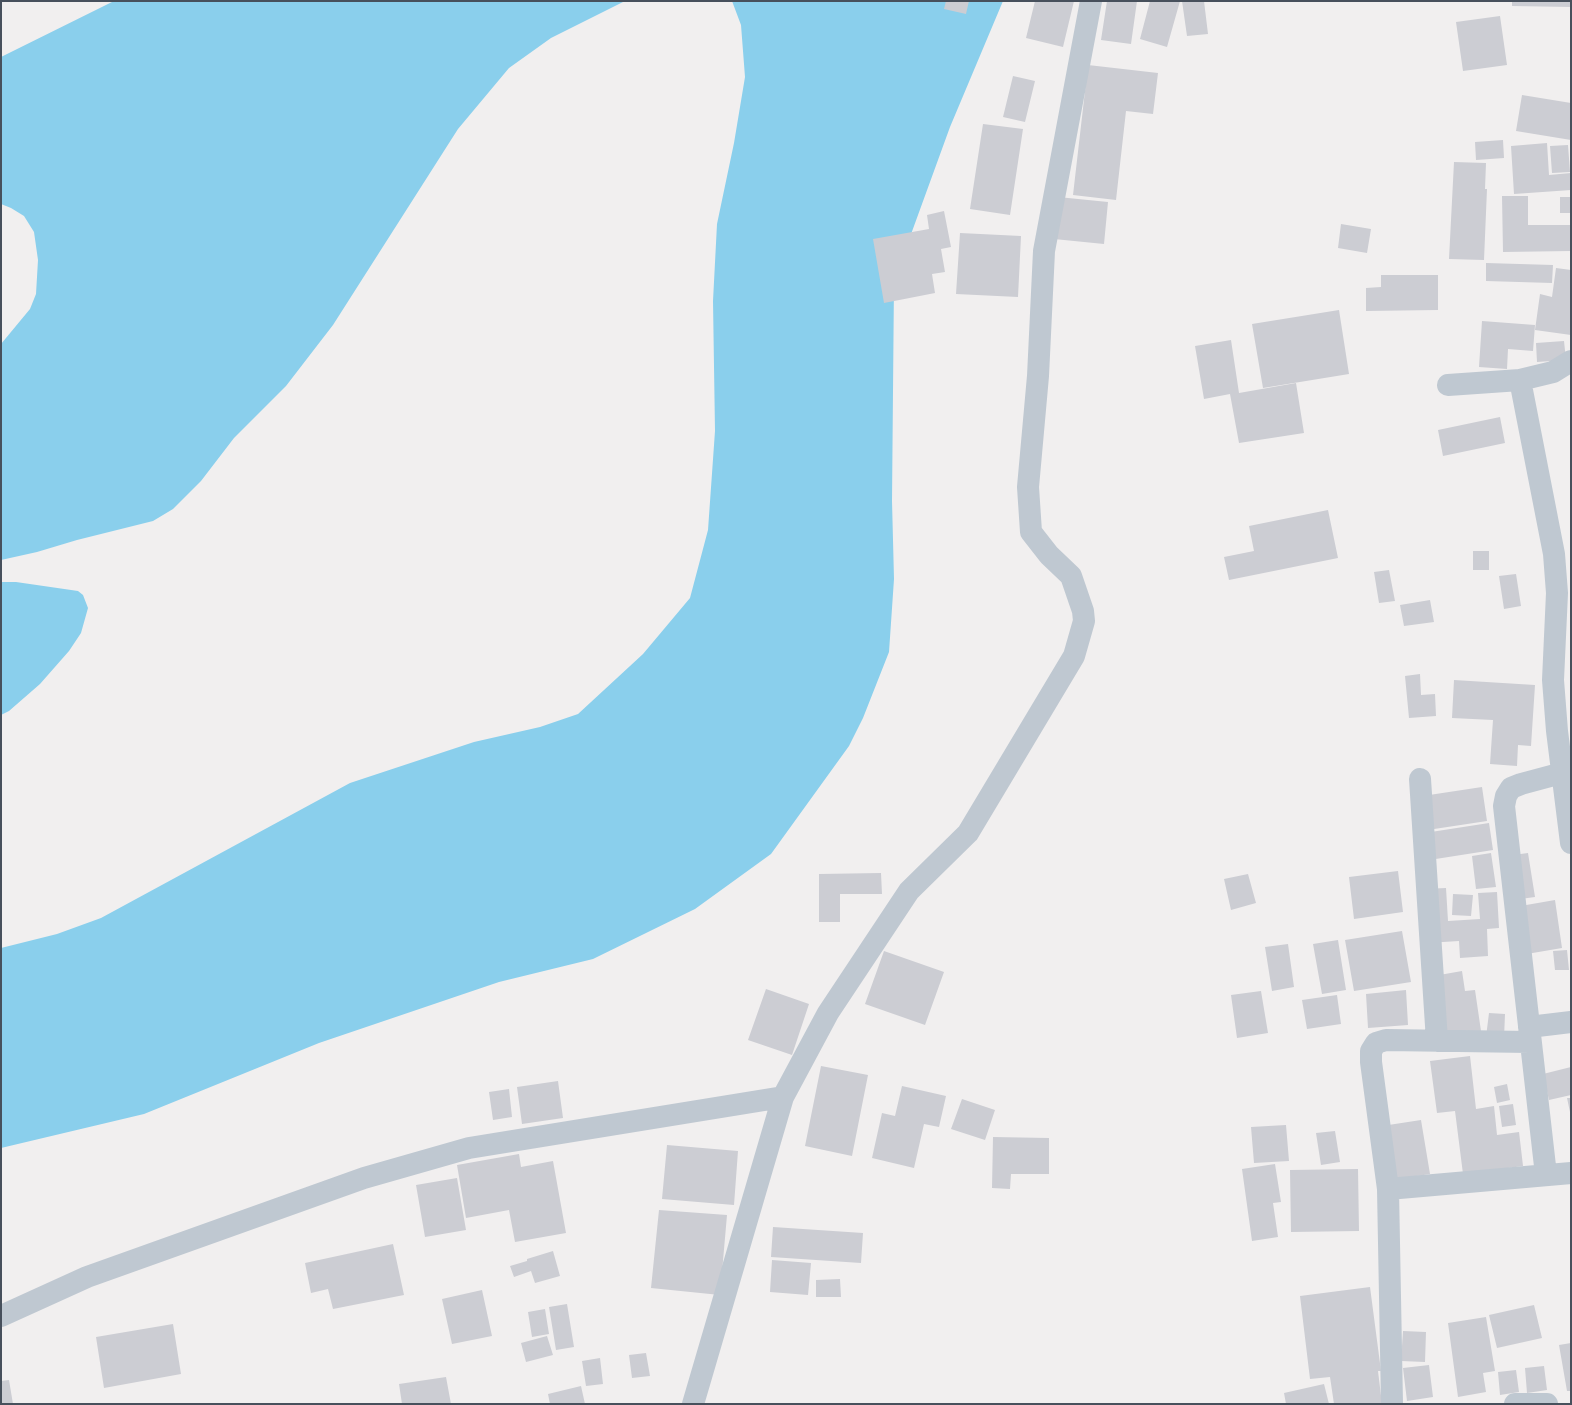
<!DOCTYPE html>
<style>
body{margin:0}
#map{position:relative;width:1572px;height:1405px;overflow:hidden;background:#f1efef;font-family:"Alegreya Sans",sans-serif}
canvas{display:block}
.frame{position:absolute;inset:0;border:2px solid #47505c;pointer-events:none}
</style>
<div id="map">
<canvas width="1572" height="1405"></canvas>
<div class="frame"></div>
</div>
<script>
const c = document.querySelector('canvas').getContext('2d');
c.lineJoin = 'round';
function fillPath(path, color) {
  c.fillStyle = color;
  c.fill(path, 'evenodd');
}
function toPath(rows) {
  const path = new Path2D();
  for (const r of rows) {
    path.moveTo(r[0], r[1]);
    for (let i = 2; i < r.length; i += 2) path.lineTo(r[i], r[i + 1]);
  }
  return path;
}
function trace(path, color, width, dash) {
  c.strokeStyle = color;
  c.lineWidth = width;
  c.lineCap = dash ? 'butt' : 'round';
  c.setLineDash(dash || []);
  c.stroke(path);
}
fillPath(toPath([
 [114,1,625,1,551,38,509,68,458,129,333,325,286,386,234,438,201,481,173,509,153,521,77,540,37,552,1,560,1,344,30,309,36,294,38,260,34,232,24,216,11,208,1,204,1,57],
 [732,1,1003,1,950,127,894,281,892,501,894,579,889,652,863,718,849,746,771,854,695,909,593,959,499,982,319,1043,144,1114,1,1148,1,948,57,934,101,918,350,783,474,742,540,727,578,714,643,654,690,598,708,530,715,431,713,301,717,224,734,143,745,77,741,25],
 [1,582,16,582,78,591,83,595,88,608,81,633,69,651,40,684,9,711,1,715]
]), '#8acfec');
fillPath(toPath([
 [946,1,969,1,966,14,944,9],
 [1035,1,1074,1,1063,47,1026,38],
 [1107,1,1137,1,1131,44,1101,40],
 [1150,1,1180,1,1167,47,1140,39],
 [1182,1,1204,1,1208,34,1187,36],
 [1512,1,1571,1,1571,7,1512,6],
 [1500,16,1507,65,1463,71,1456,22],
 [1088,65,1158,73,1153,114,1126,111,1116,200,1073,195],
 [1013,76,1035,81,1025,122,1003,117],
 [1522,95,1571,103,1571,140,1516,131],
 [983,124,1023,129,1010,215,970,209],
 [1503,140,1504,158,1476,160,1475,142],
 [1547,143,1549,175,1571,173,1571,190,1514,194,1511,146],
 [1568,145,1570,172,1552,173,1550,146],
 [1454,162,1486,163,1485,189,1487,189,1484,260,1449,259],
 [1502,196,1528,196,1528,225,1571,225,1571,251,1503,252],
 [1058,197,1108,202,1104,244,1054,239],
 [1560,197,1571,197,1571,213,1560,213],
 [944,211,951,247,941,249,945,272,932,274,935,293,884,303,873,239,929,229,927,215],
 [1341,224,1371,229,1367,253,1338,248],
 [960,233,1021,236,1018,297,956,294],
 [1486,263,1553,265,1552,283,1486,281],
 [1556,268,1571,270,1571,335,1535,330,1540,294,1552,297],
 [1381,275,1438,275,1438,310,1366,311,1366,288,1381,287],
 [1339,310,1349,374,1263,388,1252,324],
 [1482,321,1535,325,1533,351,1508,349,1507,369,1479,367],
 [1231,340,1239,393,1296,383,1304,433,1239,443,1230,394,1204,399,1195,346],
 [1564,341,1566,360,1537,362,1536,343],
 [1500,417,1505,443,1443,456,1438,430],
 [1328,510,1338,558,1229,580,1224,557,1254,551,1249,526],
 [1473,551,1489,551,1489,570,1473,570],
 [1389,570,1395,601,1379,603,1374,572],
 [1516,574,1521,606,1504,609,1499,576],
 [1430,600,1434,622,1404,626,1400,605],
 [1420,674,1421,695,1435,694,1436,716,1409,718,1405,676],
 [1454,680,1535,685,1531,746,1518,745,1517,766,1490,764,1493,720,1452,718],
 [1482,787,1487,821,1421,831,1416,797],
 [1489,823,1493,850,1423,861,1418,834],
 [1491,853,1496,887,1476,889,1472,856],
 [1528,853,1535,897,1513,900,1506,856],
 [1398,871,1403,912,1354,919,1349,877],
 [881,873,882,894,840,894,840,922,819,922,819,874],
 [1248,874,1256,903,1231,910,1224,879],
 [1446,888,1448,921,1480,919,1478,893,1497,892,1499,928,1487,929,1488,956,1460,958,1459,941,1427,943,1424,889],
 [1453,894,1473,895,1471,916,1452,915],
 [1555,900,1562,948,1515,956,1509,908],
 [1402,931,1411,982,1354,991,1345,940],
 [1338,940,1346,990,1322,994,1313,944],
 [1288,944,1294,987,1272,991,1265,947],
 [1567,950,1569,970,1555,970,1553,951],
 [884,951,944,972,925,1025,865,1004],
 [1462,971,1465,991,1475,990,1481,1031,1438,1038,1428,977],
 [766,989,809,1004,792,1055,748,1040],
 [1406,990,1408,1025,1368,1028,1366,994],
 [1261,991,1268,1033,1237,1038,1231,995],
 [1337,995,1341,1024,1307,1029,1302,1000],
 [1489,1013,1505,1014,1504,1038,1486,1037],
 [1470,1056,1476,1109,1494,1106,1497,1135,1519,1132,1523,1166,1463,1174,1455,1111,1437,1113,1430,1061],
 [821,1066,868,1075,852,1156,805,1146],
 [1571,1067,1571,1095,1549,1100,1543,1074],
 [558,1081,563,1118,522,1124,517,1087],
 [1507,1084,1510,1100,1497,1103,1494,1087],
 [902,1086,946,1096,939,1127,924,1124,914,1168,872,1158,882,1113,895,1116],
 [509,1089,512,1117,493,1120,489,1092],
 [1567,1098,1571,1098,1571,1111,1570,1112],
 [962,1099,995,1110,985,1140,951,1129],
 [1513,1104,1516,1125,1502,1127,1499,1106],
 [1421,1120,1430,1174,1390,1180,1382,1126],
 [1286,1125,1289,1161,1254,1163,1251,1127],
 [1335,1131,1340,1162,1321,1165,1316,1133],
 [993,1137,1049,1138,1049,1174,1011,1174,1010,1189,992,1188],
 [667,1145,738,1151,734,1205,662,1199],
 [519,1154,521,1167,553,1161,566,1233,515,1242,509,1210,466,1218,457,1165],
 [1275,1164,1281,1202,1273,1203,1278,1237,1252,1241,1242,1169],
 [1358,1169,1359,1231,1291,1232,1290,1170],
 [457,1178,466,1230,425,1237,416,1185],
 [659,1210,727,1215,720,1295,651,1288],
 [773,1227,863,1233,861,1263,771,1257],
 [393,1244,404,1295,333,1309,328,1289,311,1293,305,1263],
 [553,1251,560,1276,535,1283,531,1271,514,1277,510,1266,527,1261,527,1259],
 [772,1260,811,1263,808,1295,770,1292],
 [840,1279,841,1297,816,1297,816,1280],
 [1370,1287,1381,1371,1378,1371,1382,1404,1334,1404,1330,1377,1310,1379,1300,1296],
 [482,1290,492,1336,452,1344,442,1299],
 [567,1304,574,1347,556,1350,549,1307],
 [1534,1305,1542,1338,1497,1348,1489,1315],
 [545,1309,549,1334,532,1337,528,1312],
 [1486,1317,1495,1371,1483,1373,1486,1392,1458,1397,1448,1323],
 [173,1324,181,1374,104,1388,96,1337],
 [1403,1331,1426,1332,1425,1362,1401,1361],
 [547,1336,553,1355,526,1362,521,1343],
 [1571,1343,1571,1391,1567,1391,1559,1345],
 [646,1353,650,1376,632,1378,629,1355],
 [600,1358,603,1384,586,1386,582,1361],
 [1429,1365,1433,1397,1407,1401,1403,1368],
 [1544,1366,1547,1390,1527,1393,1525,1368],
 [1516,1370,1519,1392,1500,1395,1498,1372],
 [446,1377,451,1404,402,1404,399,1384],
 [9,1380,13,1404,1,1404,1,1381],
 [1324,1384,1329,1404,1286,1404,1284,1393],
 [581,1386,585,1404,550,1404,548,1394]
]), '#cccdd3');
trace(toPath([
 [1520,380,1554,554,1557,593,1553,680,1557,731,1571,843],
 [1448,385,1520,380,1553,372,1571,361],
 [1420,779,1437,1041],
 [1529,1027,1571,1022],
 [1546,1175,1504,806,1506,796,1511,788,1521,784,1562,773],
 [1388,1189,1571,1173],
 [1,1316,87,1277,364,1178,469,1148,783,1097],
 [693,1404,783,1097,828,1013,909,891,968,833,1074,656,1084,621,1083,611,1071,576,1049,555,1031,532,1028,487,1038,376,1044,251,1091,1],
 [1392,1404,1388,1189,1371,1062,1371,1051,1376,1043,1386,1040,1530,1042],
 [1515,1404,1547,1404]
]), '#bfc8d1', 22);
</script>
